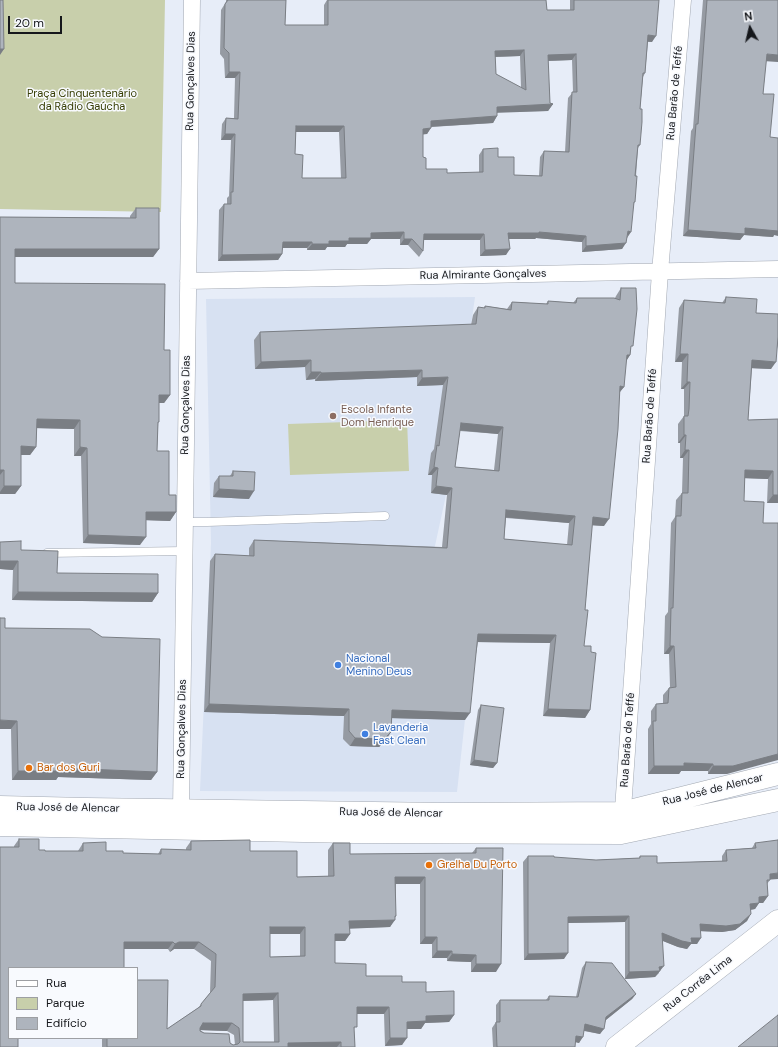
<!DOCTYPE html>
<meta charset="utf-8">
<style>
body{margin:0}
#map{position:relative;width:778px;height:1047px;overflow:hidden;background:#e7edf8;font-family:"DM Sans",sans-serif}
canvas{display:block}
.legend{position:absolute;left:8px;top:967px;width:130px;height:72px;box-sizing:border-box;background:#f8fafe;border:1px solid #9d9fa3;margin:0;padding:5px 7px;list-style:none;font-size:12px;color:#15171b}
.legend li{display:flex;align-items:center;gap:8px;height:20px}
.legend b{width:20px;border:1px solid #9d9fa3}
.north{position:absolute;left:730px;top:8px;width:40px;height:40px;-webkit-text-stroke:3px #f8fafe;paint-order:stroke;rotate:352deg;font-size:11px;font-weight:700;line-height:16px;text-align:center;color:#15171b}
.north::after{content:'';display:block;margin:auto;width:14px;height:18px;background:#15171b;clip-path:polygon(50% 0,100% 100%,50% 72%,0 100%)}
.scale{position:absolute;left:8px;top:16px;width:54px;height:18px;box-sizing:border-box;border:2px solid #15171b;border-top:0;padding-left:5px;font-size:12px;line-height:14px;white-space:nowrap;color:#15171b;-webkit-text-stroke:3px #f8fafe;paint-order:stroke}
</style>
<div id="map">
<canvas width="778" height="1047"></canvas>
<ul class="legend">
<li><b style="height:5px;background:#fff"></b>Rua</li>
<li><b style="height:11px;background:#c8cfab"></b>Parque</li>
<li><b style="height:11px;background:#aeb4bd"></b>Edifício</li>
</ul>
<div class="north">N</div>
<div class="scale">20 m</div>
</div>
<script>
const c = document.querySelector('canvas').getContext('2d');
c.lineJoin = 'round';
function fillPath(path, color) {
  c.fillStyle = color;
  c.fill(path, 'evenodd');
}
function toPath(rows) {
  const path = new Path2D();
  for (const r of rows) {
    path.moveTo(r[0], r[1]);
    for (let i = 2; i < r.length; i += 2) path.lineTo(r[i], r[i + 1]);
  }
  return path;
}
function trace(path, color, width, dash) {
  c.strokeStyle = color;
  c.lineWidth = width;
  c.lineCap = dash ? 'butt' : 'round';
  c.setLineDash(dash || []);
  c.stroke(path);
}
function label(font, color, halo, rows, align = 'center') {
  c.font = font + ' "DM Sans",sans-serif';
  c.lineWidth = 3;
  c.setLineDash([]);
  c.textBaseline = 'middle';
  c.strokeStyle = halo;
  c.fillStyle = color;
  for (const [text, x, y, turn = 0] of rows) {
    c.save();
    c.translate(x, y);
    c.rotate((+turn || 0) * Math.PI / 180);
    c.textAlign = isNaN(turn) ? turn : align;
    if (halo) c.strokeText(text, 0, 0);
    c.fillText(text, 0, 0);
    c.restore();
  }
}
fillPath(toPath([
 [475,297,451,466,449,466,446,495,433,555,476,619,457,792,200,791,211,543,206,299]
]), '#d7e1f2');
fillPath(toPath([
 [0,0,165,0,161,212,0,209],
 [407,420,409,471,290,475,288,424]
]), '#c8cfab');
const lane = toPath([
 [185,522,207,522,385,516],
 [47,553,184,551]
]);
const street = toPath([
 [188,281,778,269],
 [181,810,192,0],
 [622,824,660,272,683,0]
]);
const secondary = toPath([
 [0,807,87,809,445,814,622,813,778,774],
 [0,825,354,832,621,833,778,800],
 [617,1047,778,921]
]);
trace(lane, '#a2a8b2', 9);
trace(street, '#a2a8b2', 17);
trace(secondary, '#a2a8b2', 23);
trace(lane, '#fff', 8);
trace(street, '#fff', 16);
trace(secondary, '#fff', 22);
fillPath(toPath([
 [226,0,286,0,285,25,324,25,324,5,327,0,546,0,547,10,570,10,570,0,659,0,652,42,648,42,645,73,643,77,640,109,640,145,638,148,634,204,627,238,622,249,582,252,582,242,536,238,535,239,509,239,506,255,480,256,480,240,424,240,423,251,419,257,408,245,400,245,400,239,371,239,367,244,347,244,345,247,327,247,325,250,307,250,307,248,282,248,282,254,278,260,218,261,219,210,224,204,227,204,227,198,229,196,231,140,221,140,222,124,226,118,234,118,235,78,225,78,224,59,220,54,221,10,226,2],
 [520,56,521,88,496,74,495,57],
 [572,60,573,92,568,98,565,152,544,151,540,157,539,176,514,175,498,157,483,149,479,155,479,173,447,173,426,169,423,157,423,134,427,134,431,127,493,123,497,116,497,112,548,111,553,104,550,103,548,61],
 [296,132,339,132,341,178,302,178,295,154],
 [703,0,778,0,766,61,763,94,770,137,774,235,773,237,744,235,740,240,683,236,691,131,693,128],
 [136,208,159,249,153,257,15,257,15,283,164,350,170,395,164,403,159,403,157,451,169,495,176,512,170,521,146,520,140,545,83,543,81,456,74,456,74,429,37,428,36,447,30,455,21,455,21,486,15,494,0,494,0,217,130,218,130,216],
 [621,288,631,350,630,355,626,361,624,387,620,392,604,526,592,525,585,610,584,646,591,652,590,710,585,718,543,716,550,643,478,642,465,720,392,718,386,740,379,747,350,746,343,739,344,716,204,712,210,561,215,554,249,556,249,548,254,540,442,547,447,495,431,493,432,475,428,475,431,453,434,449,443,385,417,386,417,377,315,381,315,379,306,380,305,367,255,369,254,340,260,332,471,325,473,315,478,307,484,308,485,306,507,309,512,302,546,304,548,301,573,303,577,298,615,298,616,296],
 [460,431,498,434,494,470,455,467],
 [506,518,569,523,567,545,504,539],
 [726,297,756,313,778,314,778,345,771,369,752,368,748,420,778,419,778,503,767,503,768,479,745,478,727,774,708,774,708,771,681,771,679,774,648,774,648,729,651,724,651,711,656,704,663,704,663,695,669,688,670,687,669,654,664,654,665,616,668,612,671,523,675,517,676,500,682,493,683,458,680,458,680,443,678,443,678,424,684,416,684,389,681,389,682,362,675,362,679,308,684,300,722,303],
 [233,471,249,499,213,497,214,483,219,476,230,476],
 [0,542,21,550,57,573,158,593,152,602,12,600,13,570,0,569],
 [5,628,157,772,151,780,58,777,56,780,12,780,11,729],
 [481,705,497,763,493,768,470,765,478,710],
 [19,839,39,850,45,851,78,851,83,843,106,851,123,853,158,854,161,849,186,850,186,848,191,841,250,851,297,877,328,876,328,850,333,843,350,854,472,853,476,848,496,972,471,972,471,962,447,961,447,958,432,958,432,944,420,944,420,884,396,884,395,918,390,927,349,928,350,934,345,941,335,941,335,963,366,976,402,982,426,992,454,1015,449,1022,425,1023,421,1029,407,1029,402,1045,385,1046,384,1014,357,1014,354,1030,355,1047,102,1047,102,1038,137,1038,167,1029,198,1008,210,993,211,961,194,949,174,949,170,952,168,949,124,949,14,847,14,846],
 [270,934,300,934,300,956,270,957],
 [273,1000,274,1042,243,1042,243,1001],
 [200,1030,227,1031,234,1035,235,1045,233,1045,230,1043,204,1033],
 [755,843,770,880,767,884,768,896,763,903,759,903,755,909,751,910,747,921,735,930,722,932,701,931,697,944,691,944,687,949,678,947,663,941,659,972,659,973,655,977,625,979,625,922,568,923,564,959,524,960,523,862,528,856,596,860,639,858,640,856,657,863,722,861,722,856,726,850,752,848],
 [586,962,636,994,632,999,606,1020,600,1034,584,1031,579,1043,575,1042,575,1047,493,1047,492,1028,496,1022,496,1005,500,1000,546,1000,549,996,576,997,582,968]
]), '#969ba3');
fillPath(toPath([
 [648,35,656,36,652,42,644,41],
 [0,49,4,49,0,55],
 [524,50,520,56,491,57,495,51],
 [576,54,572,60,544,61,548,55],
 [767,54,778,55,778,62,763,61],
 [229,72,240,72,235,78,225,78],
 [553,104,548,111,492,113,497,107],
 [497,116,493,123,427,127,431,121],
 [296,126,344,126,339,132,292,132],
 [431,128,427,134,419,135,423,129],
 [225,134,235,134,231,140,221,140],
 [745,228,778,229,778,236,774,235,773,237,744,235,740,240,683,236,688,230],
 [628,231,631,232,627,238],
 [404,232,400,239,371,239,367,244,347,244,345,247,327,247,325,250,307,250,312,244,349,238,371,233],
 [539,232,586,236,582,242,536,238,535,239,504,239,508,233],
 [424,234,484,234,480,240,419,240],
 [404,239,412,239,408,245,400,245],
 [283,242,312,242,307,248,278,248],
 [626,243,622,249,582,252,586,246],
 [15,249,159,249,153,257,9,257],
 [510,249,506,255,480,256,485,250],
 [282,254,278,260,218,261,222,255],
 [680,354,688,354,682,362,675,362],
 [627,355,630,355,625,363],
 [311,360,305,367,255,369,261,362],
 [752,360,776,362,771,369,747,368],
 [422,370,417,377,315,381,321,373],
 [311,372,321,372,315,379,306,380],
 [448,377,443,385,417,386,422,378],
 [687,382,690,382,684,389,681,389],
 [620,386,624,387,618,394],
 [159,395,170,395,164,403,154,403],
 [37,419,80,420,74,429,31,428],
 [461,423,503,427,498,434,456,430],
 [684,435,686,435,680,443,678,443],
 [21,446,36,447,30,455,15,455],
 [80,447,87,448,81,456,74,456],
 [685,450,689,450,683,458,680,458],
 [434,467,438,468,432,475,428,475],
 [0,470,4,470,0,475],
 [745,470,773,471,768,479,739,478],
 [4,486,21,486,15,494,0,494,0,492],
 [436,486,452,488,447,495,431,493],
 [219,489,254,491,249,499,213,497],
 [773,495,778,495,778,503,767,503],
 [506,510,575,516,569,523,501,517],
 [146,512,176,512,170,521,140,520],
 [593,517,609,519,604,526,587,525],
 [88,535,146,537,140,545,83,543],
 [0,561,18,561,13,570,0,569],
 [18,592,158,593,152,602,12,600],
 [478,634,556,635,550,643,473,642],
 [670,646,674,646,669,654,664,654],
 [209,704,349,709,344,716,204,712],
 [548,709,590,710,585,718,543,716],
 [392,710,470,713,465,720,387,718],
 [0,720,17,721,11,729,0,729],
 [391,732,386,740,379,747,350,746,355,738],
 [778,754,778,760,727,774,708,774,713,766],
 [474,760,497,763,493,768,470,765],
 [684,763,713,764,708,771,681,771,679,774,648,774,654,766],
 [62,768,157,772,151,780,58,777,56,780,12,780,18,771],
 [778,873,778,879,765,880,770,874],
 [395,877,425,877,420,884,390,884],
 [768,896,763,903,755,903,759,897],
 [759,903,755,909,746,910,750,904],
 [751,914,747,921,735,930,722,932,696,931,700,924],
 [396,916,393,920,395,920,390,927,344,929,349,921],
 [629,916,625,922,564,923,568,917],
 [270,927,305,927,300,934,265,934],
 [662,933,701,938,697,944,691,944,687,949,678,947,658,939],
 [335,934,350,934,345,941,330,941],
 [425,937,437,937,432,944,420,944],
 [124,942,173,942,168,949,119,949],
 [179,942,199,942,194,949,174,949,170,952,175,944],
 [437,951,452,951,447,958,432,958],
 [568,953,564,959,524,960,528,954],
 [452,954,476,955,471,962,447,961],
 [476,964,501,964,496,972,471,972],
 [664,966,655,977,625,979,629,972],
 [278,993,273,1000,238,1001,243,994],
 [636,994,632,999,602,1023,606,1017],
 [357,1007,389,1007,384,1014,352,1014],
 [454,1015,449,1022,425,1023,421,1029,402,1029,407,1022,426,1016],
 [203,1023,232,1023,227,1031,198,1030],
 [585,1024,604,1029,600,1034,581,1030],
 [576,1036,583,1037,579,1043,572,1041],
 [390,1038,407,1038,402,1045,385,1046],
 [341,1042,337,1047,285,1047,288,1043]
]), '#7a7e84');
const building = toPath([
 [0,0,3,0,4,49,0,49,0,0],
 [228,0,286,0,285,25,328,25,328,0,546,0,547,10,574,10,574,0,659,0,656,36,648,35,645,73,643,73,640,109,642,109,642,122,640,145,638,145,635,176,637,176,635,202,634,202,631,232,628,231,626,243,586,246,586,236,539,232,539,233,508,233,510,249,485,250,484,234,424,234,423,251,412,239,404,239,404,232,371,233,371,238,349,238,349,241,329,241,329,244,312,244,312,242,283,242,282,254,222,255,224,204,231,204,231,192,233,192,235,134,225,134,226,118,238,119,240,72,229,72,229,53,224,48,225,4,228,0],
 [524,50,526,90,496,74,495,51,524,50],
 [576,54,577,92,572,92,569,152,544,151,542,176,514,175,514,157,498,157,498,148,483,149,483,172,447,173,447,169,426,169,426,158,423,157,423,129,431,128,431,121,497,116,497,107,553,104,550,103,548,55,576,54],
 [296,126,344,126,346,178,302,178,303,155,295,154,296,126],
 [707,0,778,0,778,55,767,54,763,94,774,94,770,137,778,138,778,231,745,228,745,234,688,230,696,124,698,124,707,0],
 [136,208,159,208,159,249,15,249,15,283,165,284,164,350,170,350,170,395,159,395,159,422,158,422,157,451,169,451,169,495,176,495,176,512,146,512,146,537,88,535,87,448,80,447,80,420,37,419,36,447,21,446,21,486,4,486,4,470,0,470,0,217,136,218,136,208],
 [621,288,636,288,637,309,633,346,631,346,630,355,627,355,624,387,620,386,618,429,609,519,593,517,585,610,588,610,584,646,591,646,591,652,596,653,590,710,548,709,556,635,478,634,470,713,392,710,391,732,384,739,355,738,349,731,349,709,209,704,215,554,254,556,254,540,447,548,452,488,436,486,438,468,434,467,437,445,439,446,448,377,422,378,422,370,321,373,321,372,311,372,311,360,261,362,260,332,476,324,478,307,485,308,485,306,511,310,512,302,548,304,548,301,576,303,577,298,614,298,620,300,621,288],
 [461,423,503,427,499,471,455,467,461,423],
 [506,510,575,516,572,545,504,539,506,510],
 [726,297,757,299,756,313,778,314,778,337,776,362,752,360,748,420,778,419,778,495,773,495,773,471,745,470,744,501,764,502,763,523,778,523,778,754,733,766,713,766,713,764,684,763,684,766,654,766,653,721,656,721,656,704,668,703,669,688,676,687,674,646,670,646,671,608,673,608,676,516,681,516,682,493,688,493,689,450,685,450,686,435,684,435,684,416,688,416,689,409,690,382,687,382,688,354,680,354,684,300,725,303,726,297],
 [233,471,255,472,254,491,219,489,219,476,233,476,233,471],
 [21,541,21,550,58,551,57,573,158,574,158,593,18,592,18,561,0,561,0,542,21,541],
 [0,618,5,618,5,628,90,629,102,637,160,639,157,772,62,768,62,771,18,771,17,721,0,720,0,618],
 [481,705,504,708,497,763,474,760,481,705],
 [19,839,39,839,39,850,45,850,45,851,83,851,83,843,106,842,106,851,123,851,123,853,161,854,161,849,191,850,191,841,250,840,250,851,297,851,297,877,334,876,333,843,350,843,350,854,476,853,476,848,503,848,501,964,476,964,476,955,452,954,452,951,437,951,437,937,425,937,425,877,395,877,396,916,395,916,395,920,349,921,350,934,335,934,335,963,366,964,366,976,402,976,402,982,426,982,426,992,454,991,454,1015,426,1016,426,1021,407,1022,407,1038,390,1038,389,1007,357,1007,357,1027,354,1027,355,1047,341,1047,341,1042,288,1043,288,1047,107,1047,107,1038,137,1038,137,980,168,980,167,1029,201,1006,201,1004,215,987,216,954,199,942,179,942,175,944,173,942,124,942,124,968,9,968,9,1038,18,1038,18,1047,0,1047,0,847,19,847,19,839],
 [270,927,305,927,305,956,270,957,270,927],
 [278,993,279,1042,243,1042,243,994,278,993],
 [203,1023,232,1023,239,1028,240,1042,238,1044,233,1045,230,1043,229,1034,204,1033,200,1031,200,1028,203,1023],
 [778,840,778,873,770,874,770,880,767,880,768,896,759,897,759,903,750,904,751,914,740,924,726,926,700,924,701,938,691,938,692,943,682,941,662,933,664,966,659,967,660,971,629,972,629,916,568,917,568,953,528,954,528,856,554,856,554,857,596,860,640,858,640,856,657,856,657,863,727,861,726,850,756,848,755,843,778,840],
 [586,962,612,963,636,994,606,1017,604,1029,585,1024,583,1037,576,1036,575,1047,497,1047,496,1022,500,1022,500,1000,549,1000,549,996,578,997,586,962],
 [778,1015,778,1047,738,1047,778,1015]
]);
fillPath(building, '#aeb4bd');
trace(building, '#7a7e84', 1);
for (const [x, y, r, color] of [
 [333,416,4,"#8d6e63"],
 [338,665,4,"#3f7fe0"],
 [365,734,4,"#3f7fe0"],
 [29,768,4,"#e8710a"],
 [429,865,4,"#e8710a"]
]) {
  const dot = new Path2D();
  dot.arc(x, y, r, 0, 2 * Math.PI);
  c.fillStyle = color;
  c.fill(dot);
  trace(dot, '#f8fafe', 1.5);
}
label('11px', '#15171b', '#f8fafe', [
 ["Rua Gonçalves Dias",191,81,-89],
 ["Rua Barão de Teffé",675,93,-85],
 ["Rua Almirante Gonçalves",483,275,-1],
 ["Rua Gonçalves Dias",186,405,-89],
 ["Rua Barão de Teffé",650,416,-86],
 ["Rua Gonçalves Dias",182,729,-89],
 ["Rua Barão de Teffé",628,740,-86],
 ["Rua José de Alencar",713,790,-14],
 ["Rua José de Alencar",68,808,1],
 ["Rua José de Alencar",391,813,1],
 ["Rua Corrêa Lima",698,984,-38]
]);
label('11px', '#373e05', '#f8fafe', [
 ["Praça Cinquentenário",82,94],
 ["da Rádio Gaúcha",82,107]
]);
label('11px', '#785e54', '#f8fafe', [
 ["Escola Infante",341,410],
 ["Dom Henrique",341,423]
], 'left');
label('11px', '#366cbe', '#f8fafe', [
 ["Nacional",346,659],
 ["Menino Deus",346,672],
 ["Lavanderia",373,728],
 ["Fast Clean",373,741]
], 'left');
label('11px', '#c56008', '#f8fafe', [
 ["Bar dos Guri",37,768],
 ["Grelha Du Porto",437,865]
], 'left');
</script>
